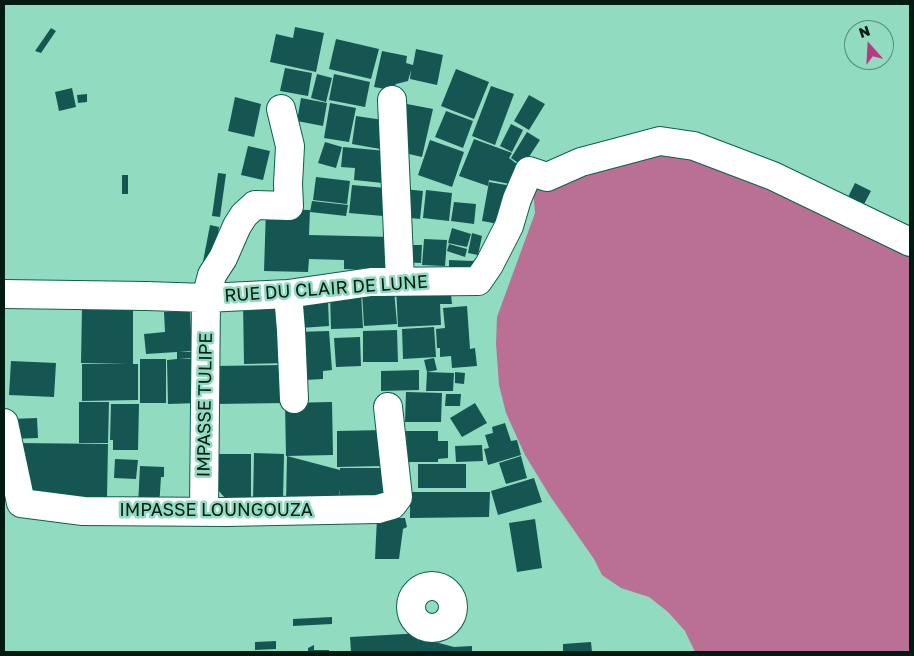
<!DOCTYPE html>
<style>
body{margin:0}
#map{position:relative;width:914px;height:656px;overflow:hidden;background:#91dbc0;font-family:"Golos Text",sans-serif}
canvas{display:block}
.frame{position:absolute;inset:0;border:5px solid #001b12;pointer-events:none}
.north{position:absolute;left:844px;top:20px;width:50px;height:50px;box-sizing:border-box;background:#91dbc0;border:1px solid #578e7a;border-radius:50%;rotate:341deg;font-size:14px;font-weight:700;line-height:20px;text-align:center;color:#001b12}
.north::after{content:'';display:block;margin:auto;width:18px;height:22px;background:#b93882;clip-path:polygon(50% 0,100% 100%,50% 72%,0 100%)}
</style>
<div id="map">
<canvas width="914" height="656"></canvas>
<div class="frame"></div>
<div class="north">N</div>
</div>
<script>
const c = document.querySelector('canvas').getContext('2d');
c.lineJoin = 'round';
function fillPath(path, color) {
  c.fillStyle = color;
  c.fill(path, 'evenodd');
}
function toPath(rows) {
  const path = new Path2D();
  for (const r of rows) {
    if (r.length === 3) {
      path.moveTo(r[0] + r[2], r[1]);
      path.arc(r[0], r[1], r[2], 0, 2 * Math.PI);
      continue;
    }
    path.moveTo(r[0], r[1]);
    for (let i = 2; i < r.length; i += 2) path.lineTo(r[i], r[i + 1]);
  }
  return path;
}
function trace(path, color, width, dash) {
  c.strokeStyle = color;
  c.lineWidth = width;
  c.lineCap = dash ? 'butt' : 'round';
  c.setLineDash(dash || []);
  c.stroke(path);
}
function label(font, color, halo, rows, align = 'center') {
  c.font = font + ' "Golos Text",sans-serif';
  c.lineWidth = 5;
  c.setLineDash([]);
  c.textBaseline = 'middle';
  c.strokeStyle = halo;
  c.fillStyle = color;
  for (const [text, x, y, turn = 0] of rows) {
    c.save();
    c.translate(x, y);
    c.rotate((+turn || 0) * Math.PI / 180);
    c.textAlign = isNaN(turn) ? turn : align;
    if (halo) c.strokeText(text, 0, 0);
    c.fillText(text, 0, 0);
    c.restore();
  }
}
fillPath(toPath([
 [657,148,759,176,910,251,910,652,695,652,685,631,668,612,649,597,621,588,602,575,594,559,550,496,525,455,506,413,499,385,496,344,497,317,535,213,533,187]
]), '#ba7094');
fillPath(toPath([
 [295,27,324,33,316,72,270,62,276,34,293,38],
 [51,28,56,31,41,53,35,51],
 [336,39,379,49,371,79,329,69],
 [416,49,443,55,437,85,410,79,411,70,408,81,396,84,391,90,374,87,382,51,407,56,406,63,413,65],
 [285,68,312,73,308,96,280,91],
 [456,69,489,82,474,119,441,106],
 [317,74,332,78,326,102,311,98],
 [334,74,370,82,365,107,329,100],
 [491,86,514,94,495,145,472,136],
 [72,88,76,107,59,111,55,92],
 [87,94,87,102,78,103,77,95],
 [529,95,545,104,529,130,514,121],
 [235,97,261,104,254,137,228,131],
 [301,98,327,103,323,126,297,121],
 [330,103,356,108,349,142,324,138],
 [407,104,433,109,422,157,396,151],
 [446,111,473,121,463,148,435,137],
 [356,116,390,121,386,150,352,144],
 [511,124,523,130,512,152,500,146],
 [527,132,540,140,523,166,511,158],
 [474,139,512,153,509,158,517,164,510,184,489,180,488,186,459,176],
 [430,140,464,152,452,187,418,175],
 [325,142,342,147,336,168,318,163],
 [248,146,270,151,263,180,241,175],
 [343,147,386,151,383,183,354,180,355,168,341,167],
 [218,173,226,174,220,217,212,216],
 [122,175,128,175,128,194,122,194],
 [316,177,350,181,347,204,313,200],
 [489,182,512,186,504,225,482,221],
 [855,183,871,191,863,206,848,197],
 [352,185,386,188,383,216,349,213],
 [404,189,423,191,420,219,401,217],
 [426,190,452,193,449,221,423,218],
 [312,201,348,205,346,216,310,212],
 [454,202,476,204,474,224,451,221],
 [266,209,310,210,309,235,393,237,392,271,344,269,344,260,309,259,308,272,264,271],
 [210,225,219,227,212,269,202,267],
 [452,228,471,234,467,247,448,243],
 [472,233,482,236,478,255,468,253],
 [424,239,447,240,445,266,422,265],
 [449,244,467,249,465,257,447,251],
 [401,245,422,245,421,263,401,262],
 [482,254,479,270,449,279,449,260,473,261],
 [396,286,451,294,452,304,440,304,441,325,398,327],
 [394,290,397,324,364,326,362,292],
 [361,292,363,328,331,329,330,294],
 [328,300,329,326,300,328,299,302],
 [285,301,287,363,244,364,243,302],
 [467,306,470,349,475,348,477,366,452,368,451,356,440,357,440,348,437,348,436,329,445,328,443,308],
 [82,307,133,307,133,364,138,364,138,400,82,401,82,364,129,363,81,363],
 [190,311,192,351,179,352,191,352,192,358,179,359,197,359,198,403,168,404,167,360,177,359,177,352,146,354,144,334,165,332,164,312],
 [434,327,436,357,403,359,402,329],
 [397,330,398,362,363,362,363,331],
 [329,331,332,370,323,371,323,379,305,380,296,332],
 [360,337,361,366,336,367,334,338],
 [434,358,437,370,427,372,424,360],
 [140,359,166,359,166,403,140,403],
 [11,361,56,363,54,397,9,395],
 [284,365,284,403,215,404,215,366],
 [419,370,419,390,381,391,381,371],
 [427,372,454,373,453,391,426,391],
 [455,372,465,373,464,384,455,383],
 [406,392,442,393,441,422,405,422],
 [446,394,461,394,460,406,445,406],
 [79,402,109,402,108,443,79,443],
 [332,402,333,455,286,456,285,403],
 [475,403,487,423,462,437,450,418],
 [111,404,139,404,138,450,113,450,113,440,110,440],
 [37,418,38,438,11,439,10,419],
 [505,423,511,441,517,440,521,455,488,465,484,449,489,448,485,435,493,433,492,427],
 [384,430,384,466,337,467,337,431],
 [406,431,438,431,438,441,448,441,448,458,438,459,438,462,407,462],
 [17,443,108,444,107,498,25,496],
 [482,445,483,461,456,462,455,446],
 [254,453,284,454,283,502,253,502],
 [214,454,251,454,251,504,225,498,218,490],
 [287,456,340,470,340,468,393,468,384,502,340,500,339,489,339,503,286,502],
 [521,456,527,478,506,484,499,463],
 [115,459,138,460,136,479,114,478],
 [418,464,466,464,466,488,418,488],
 [140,466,164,467,164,477,161,477,159,508,138,506],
 [534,478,542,502,498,515,491,491],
 [410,492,490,492,489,517,410,518],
 [377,518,405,518,407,527,403,529,399,559,375,559],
 [535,519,542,568,517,572,509,523],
 [332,617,332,624,293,626,293,619],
 [423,633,435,642,454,647,472,646,472,652,351,652,350,637],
 [276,641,276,649,255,650,255,642],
 [591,642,592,652,563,652,563,644],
 [314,645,314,650,329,650,329,652,308,652,308,648]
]), '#165652');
const minor = toPath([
 [392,100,400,281],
 [4,294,146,296,206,298,288,294,371,282,478,281,489,265,509,226,517,199,529,171,547,177,581,162,660,141,694,146,773,176,910,242],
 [288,294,291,330,294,399],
 [4,423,21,503,83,511,226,512,378,509,392,505,398,497,388,407],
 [204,512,206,298,212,275,223,258,237,226,244,215,255,205,289,206,288,184,290,146,281,109],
 [432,607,21]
]);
trace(minor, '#0c604a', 30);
trace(toPath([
 [4,39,5,39]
]), '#619c87', 3, [5, 2.5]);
trace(minor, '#fff', 28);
label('18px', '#001b12', '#91dbc0', [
 ["RUE DU CLAIR DE LUNE",326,289,-4],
 ["IMPASSE TULIPE",205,405,-89],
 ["IMPASSE LOUNGOUZA",216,510]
]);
</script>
